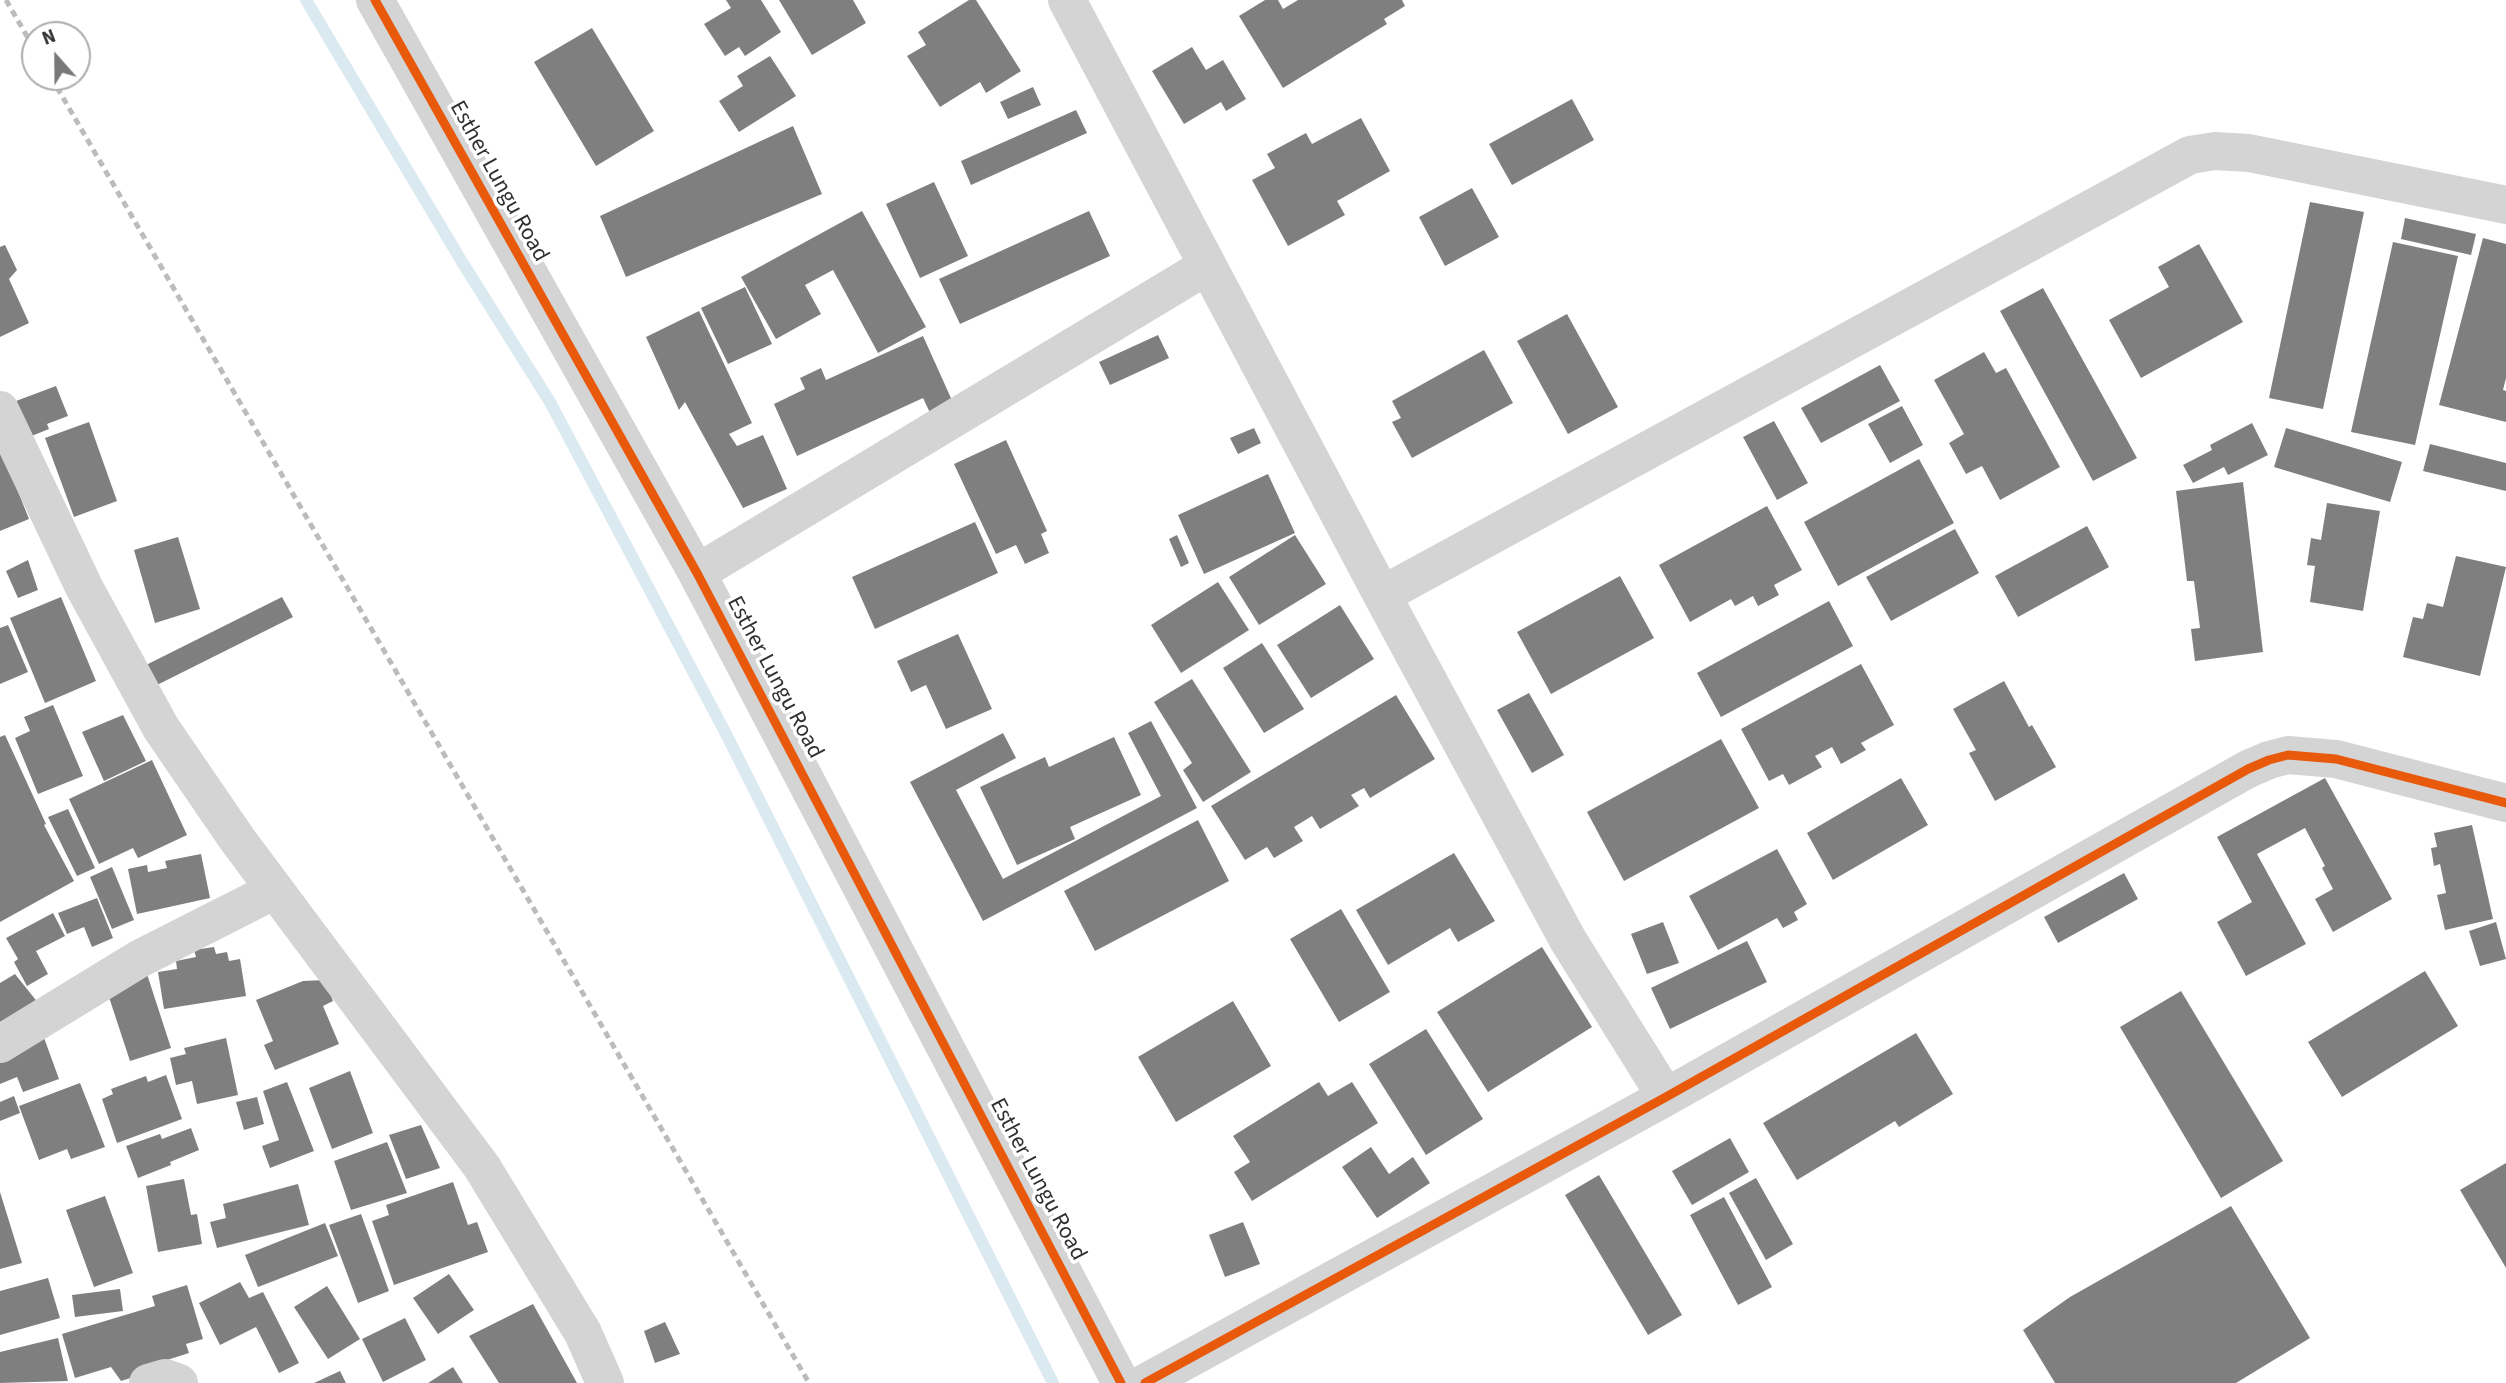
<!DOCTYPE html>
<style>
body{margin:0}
#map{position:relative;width:2506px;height:1383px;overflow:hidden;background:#fff;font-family:"Source Sans 3",sans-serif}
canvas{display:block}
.north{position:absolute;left:21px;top:21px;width:70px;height:70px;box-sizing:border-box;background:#fff;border:2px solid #acacac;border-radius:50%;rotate:339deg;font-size:19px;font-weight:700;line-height:28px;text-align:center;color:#303030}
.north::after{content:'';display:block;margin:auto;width:24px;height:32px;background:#787878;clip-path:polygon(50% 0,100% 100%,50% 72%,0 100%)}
</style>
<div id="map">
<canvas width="2506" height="1383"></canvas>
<div class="north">N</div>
</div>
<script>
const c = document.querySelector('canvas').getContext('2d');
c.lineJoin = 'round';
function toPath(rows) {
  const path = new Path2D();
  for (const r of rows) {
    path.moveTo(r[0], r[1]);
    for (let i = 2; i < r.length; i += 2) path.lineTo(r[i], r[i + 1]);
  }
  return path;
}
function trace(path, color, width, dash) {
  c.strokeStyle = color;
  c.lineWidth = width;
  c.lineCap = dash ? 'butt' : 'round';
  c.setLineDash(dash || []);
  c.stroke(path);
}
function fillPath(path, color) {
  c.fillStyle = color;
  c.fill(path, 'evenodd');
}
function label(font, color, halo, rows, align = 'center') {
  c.font = font + ' "Source Sans 3",sans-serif';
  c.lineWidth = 7;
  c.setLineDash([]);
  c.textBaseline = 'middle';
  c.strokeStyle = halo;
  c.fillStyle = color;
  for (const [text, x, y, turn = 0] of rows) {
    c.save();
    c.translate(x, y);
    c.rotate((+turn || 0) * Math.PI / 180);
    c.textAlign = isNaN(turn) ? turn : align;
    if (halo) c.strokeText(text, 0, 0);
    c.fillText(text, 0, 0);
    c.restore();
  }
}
trace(toPath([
 [306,0,462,262,550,402,724,730,1053,1383]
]), '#dbe9f1', 12);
fillPath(toPath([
 [726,0,761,0,781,32,745,56,739,47,725,56,704,24,731,8],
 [779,0,853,0,866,23,812,55],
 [969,0,976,0,1021,71,986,93,980,82,940,107,907,56,926,45,918,32],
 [1265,0,1278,0,1283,9,1298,0,1402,0,1405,6,1384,19,1387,24,1283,88,1239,16],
 [592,28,654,131,596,166,534,62],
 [1192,47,1206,70,1223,60,1246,99,1226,111,1221,102,1184,124,1152,71],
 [770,56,796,96,739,132,719,101,743,86,737,76],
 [1033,87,1041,105,1008,119,1000,102],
 [1572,99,1594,140,1512,185,1489,144],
 [1076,110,1087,133,971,185,961,161],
 [1361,118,1390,171,1337,201,1345,215,1288,246,1252,180,1275,168,1267,154,1306,133,1312,144],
 [793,126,822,194,626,277,600,216],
 [934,182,968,256,920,278,886,204],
 [1472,188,1499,237,1445,266,1419,217],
 [2310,202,2364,212,2323,409,2269,398],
 [862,211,926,327,878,353,833,270,805,285,821,314,776,339,741,277],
 [1089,211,1110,256,960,324,939,279],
 [2405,218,2476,234,2471,255,2401,239],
 [2483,238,2506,244,2506,378,2503,390,2506,391,2506,422,2439,405],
 [2393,242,2458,256,2415,445,2351,432],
 [2199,244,2243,322,2141,378,2109,320,2169,287,2158,267],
 [5,245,17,270,9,279,29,323,0,337,0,247],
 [745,287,772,344,728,364,701,308],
 [2043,288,2137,458,2093,481,2000,311],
 [699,311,752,423,729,434,737,446,763,435,787,489,743,508,685,402,679,410,646,337],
 [1567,314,1618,407,1568,434,1517,341],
 [1158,335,1169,358,1110,385,1099,362],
 [923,336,955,407,932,417,923,398,797,456,774,404,805,389,800,378,821,368,826,380],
 [1484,350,1513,403,1412,458,1392,422,1401,418,1392,401],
 [1984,352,1996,373,2006,368,2060,467,2000,500,1982,466,1966,474,1949,443,1964,434,1934,380],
 [1880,365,1900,401,1821,443,1801,408],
 [56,386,68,416,47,424,49,429,29,437,16,401],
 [1902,406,1923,445,1890,463,1868,424],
 [1774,421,1808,483,1777,500,1743,437],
 [89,422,117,501,74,517,45,438],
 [2252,423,2268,455,2228,475,2224,467,2193,483,2183,465,2212,450,2210,445],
 [1254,428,1261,443,1238,454,1230,438],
 [2286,428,2402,462,2390,502,2274,467],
 [1006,440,1047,531,1041,534,1049,553,1025,564,1016,545,996,554,954,464],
 [2430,444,2506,463,2506,491,2423,471],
 [0,446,29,519,0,531],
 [1919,459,1954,523,1838,586,1804,522],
 [1268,474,1295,533,1204,574,1178,515],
 [2243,482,2263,652,2195,661,2191,629,2200,628,2194,581,2187,581,2176,491],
 [2327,503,2380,511,2363,611,2310,602,2315,566,2307,565,2311,538,2321,540],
 [1767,506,1802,570,1774,585,1779,595,1758,606,1753,596,1735,606,1731,599,1690,622,1659,565],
 [975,522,998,573,875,629,852,577],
 [2087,526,2109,567,2018,617,1995,576],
 [1955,529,1979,573,1891,621,1866,577],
 [1177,535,1189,563,1181,567,1169,539],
 [1295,535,1326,584,1259,625,1229,577],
 [178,537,200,609,155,623,134,550],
 [2456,556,2506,567,2480,676,2403,657,2413,617,2423,619,2427,603,2443,607],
 [28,560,38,590,18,598,6,571],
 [1620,576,1654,638,1551,694,1517,632],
 [1218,582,1249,630,1181,673,1151,625],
 [61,597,96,681,45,703,10,618],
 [282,597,293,617,151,688,140,668],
 [1829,601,1853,646,1721,717,1697,673],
 [1340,605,1374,659,1311,698,1277,645],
 [8,625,28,672,0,684,0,628],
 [958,634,992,709,946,729,926,685,911,692,897,661],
 [1262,643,1304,709,1264,733,1223,668],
 [1861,664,1894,725,1861,743,1866,750,1841,764,1832,747,1815,756,1822,767,1789,785,1783,774,1769,781,1741,729],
 [1192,679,1251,772,1203,802,1183,770,1192,763,1154,702],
 [2004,681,2029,727,2032,725,2056,767,1995,801,1969,753,1976,750,1953,709],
 [1529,693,1564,755,1532,773,1497,710],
 [1396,695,1435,759,1370,798,1364,788,1351,795,1359,806,1320,829,1312,816,1294,827,1303,841,1274,858,1267,847,1245,860,1211,806],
 [53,705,83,776,38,794,15,738,30,731,24,717],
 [123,715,146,761,104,781,82,732],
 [1151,721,1197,808,983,921,910,782,1003,733,1016,758,956,790,1003,879,1161,796,1128,733],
 [5,735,46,824,44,825,74,881,0,922,0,737],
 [1114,737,1141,795,1070,827,1075,839,1017,865,980,787,1045,757,1049,767],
 [1721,739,1759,808,1624,881,1587,812],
 [152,760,187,835,138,858,133,848,99,864,69,799],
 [1901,778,1928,825,1833,880,1807,833],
 [2325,778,2392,899,2333,932,2315,899,2333,889,2322,868,2325,866,2305,828,2257,854,2306,944,2246,976,2217,922,2252,902,2217,837],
 [68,809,95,868,77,876,48,817],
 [1198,820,1229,881,1095,951,1064,891],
 [2472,825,2493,919,2445,930,2437,895,2446,893,2440,864,2434,866,2431,848,2437,847,2434,833],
 [1777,849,1807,904,1794,912,1798,920,1783,928,1777,918,1718,950,1689,896],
 [1454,853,1495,921,1458,942,1450,928,1388,965,1356,910],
 [201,854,210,898,137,914,128,869,147,865,148,872,167,868,165,861],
 [112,867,134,920,112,929,90,877],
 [2124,873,2138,899,2058,943,2044,917],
 [97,898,113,938,92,947,84,927,67,934,58,913],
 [1341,909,1390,992,1339,1022,1290,939],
 [53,913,65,936,36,951,48,974,27,986,14,962,18,959,6,938],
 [1663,922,1679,963,1647,974,1631,934],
 [2496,922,2506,959,2480,966,2469,931],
 [1747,941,1767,982,1670,1029,1651,988],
 [214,947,216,954,227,952,229,961,240,959,246,996,164,1009,158,972,177,969,176,961,196,957,194,950],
 [1542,947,1592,1027,1488,1092,1437,1012],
 [146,971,171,1048,130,1061,105,985],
 [2425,971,2458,1026,2342,1097,2308,1042],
 [15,974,43,1009,0,1032,0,983],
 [325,980,333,1001,323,1006,339,1044,275,1070,264,1045,273,1041,256,1000,303,981],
 [2181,991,2283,1161,2221,1198,2120,1027],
 [1233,1001,1271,1066,1176,1122,1138,1057],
 [1426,1029,1483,1119,1426,1155,1369,1064],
 [1916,1033,1953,1094,1899,1127,1895,1121,1797,1180,1763,1123],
 [43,1035,59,1079,23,1092,17,1077,0,1084,0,1052],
 [226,1038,238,1095,197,1104,192,1081,176,1085,170,1058,186,1054,184,1048],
 [350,1071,373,1133,332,1149,309,1088],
 [166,1075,182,1119,117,1143,102,1099,113,1094,111,1089,146,1076,148,1082],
 [287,1082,314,1151,270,1168,262,1146,279,1140,263,1091],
 [1319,1082,1328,1096,1352,1082,1378,1123,1252,1201,1234,1172,1250,1162,1233,1136],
 [80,1083,105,1147,71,1159,67,1149,39,1160,19,1106],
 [14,1096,20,1113,0,1121,0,1102],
 [257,1097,264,1124,244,1130,236,1102],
 [421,1125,440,1168,406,1179,389,1135],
 [191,1128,199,1150,170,1162,171,1165,138,1178,126,1146,160,1134,162,1139],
 [1730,1138,1749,1172,1692,1205,1672,1171],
 [387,1142,407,1193,351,1210,334,1161],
 [1371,1147,1389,1174,1413,1157,1430,1183,1377,1218,1342,1167],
 [2506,1163,2506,1268,2460,1190],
 [1599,1175,1682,1315,1648,1335,1565,1195],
 [1756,1178,1793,1244,1766,1260,1729,1193],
 [184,1179,191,1215,197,1214,202,1244,158,1252,146,1186],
 [453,1182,468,1225,477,1222,488,1252,394,1285,372,1221,389,1215,386,1205],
 [298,1184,309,1225,217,1248,210,1222,226,1218,223,1204],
 [0,1192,22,1263,0,1269],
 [105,1196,133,1273,94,1287,66,1210],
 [1724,1197,1772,1287,1738,1305,1690,1215],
 [2231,1206,2310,1338,2236,1383,2055,1383,2023,1330,2070,1297],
 [361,1214,389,1291,358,1303,329,1225],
 [1243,1222,1260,1264,1225,1277,1209,1235],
 [325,1223,338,1256,258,1287,245,1255],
 [449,1274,474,1310,438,1334,413,1298],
 [48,1278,60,1318,0,1335,0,1291],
 [240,1282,249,1298,263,1292,299,1363,279,1373,256,1327,220,1345,199,1303],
 [187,1285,203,1339,186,1344,189,1353,167,1360,169,1366,121,1381,111,1367,75,1378,62,1334,155,1306,152,1296],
 [327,1286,360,1339,328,1359,294,1307],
 [120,1289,123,1311,75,1317,72,1295],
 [533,1304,577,1383,499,1383,469,1336],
 [405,1318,426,1360,383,1382,362,1339],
 [665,1322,680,1354,655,1363,644,1331],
 [58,1338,68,1381,0,1383,0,1352],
 [453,1367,463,1383,428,1383],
 [340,1371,346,1383,314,1383]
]), '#7f7f7f');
trace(toPath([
 [375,0,697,573,1121,1383],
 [1067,0,1382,595,1568,940,1666,1097],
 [0,410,84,587,161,728,237,839,482,1167,583,1333,605,1383],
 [697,573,1207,266],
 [1382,595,2190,155,2215,151,2249,153,2506,205],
 [0,1044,139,959,275,890],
 [148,1383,165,1378,179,1383],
 [1145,1383,1666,1097,2248,769,2269,760,2288,755,2336,759,2506,803]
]), '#d4d4d4', 38);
trace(toPath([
 [6,0,35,50],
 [51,77,809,1383]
]), '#bcbcbc', 5, [7, 5]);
trace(toPath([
 [375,0,697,573,1121,1383],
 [1145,1383,1666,1097,2248,769,2269,760,2288,755,2336,759,2506,803]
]), '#e8590c', 9);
label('23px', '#303030', '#fff', [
 ["Esther Lungu Road",498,182,61],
 ["Esther Lungu Road",774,678,62],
 ["Esther Lungu Road",1037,1180,62]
]);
</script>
